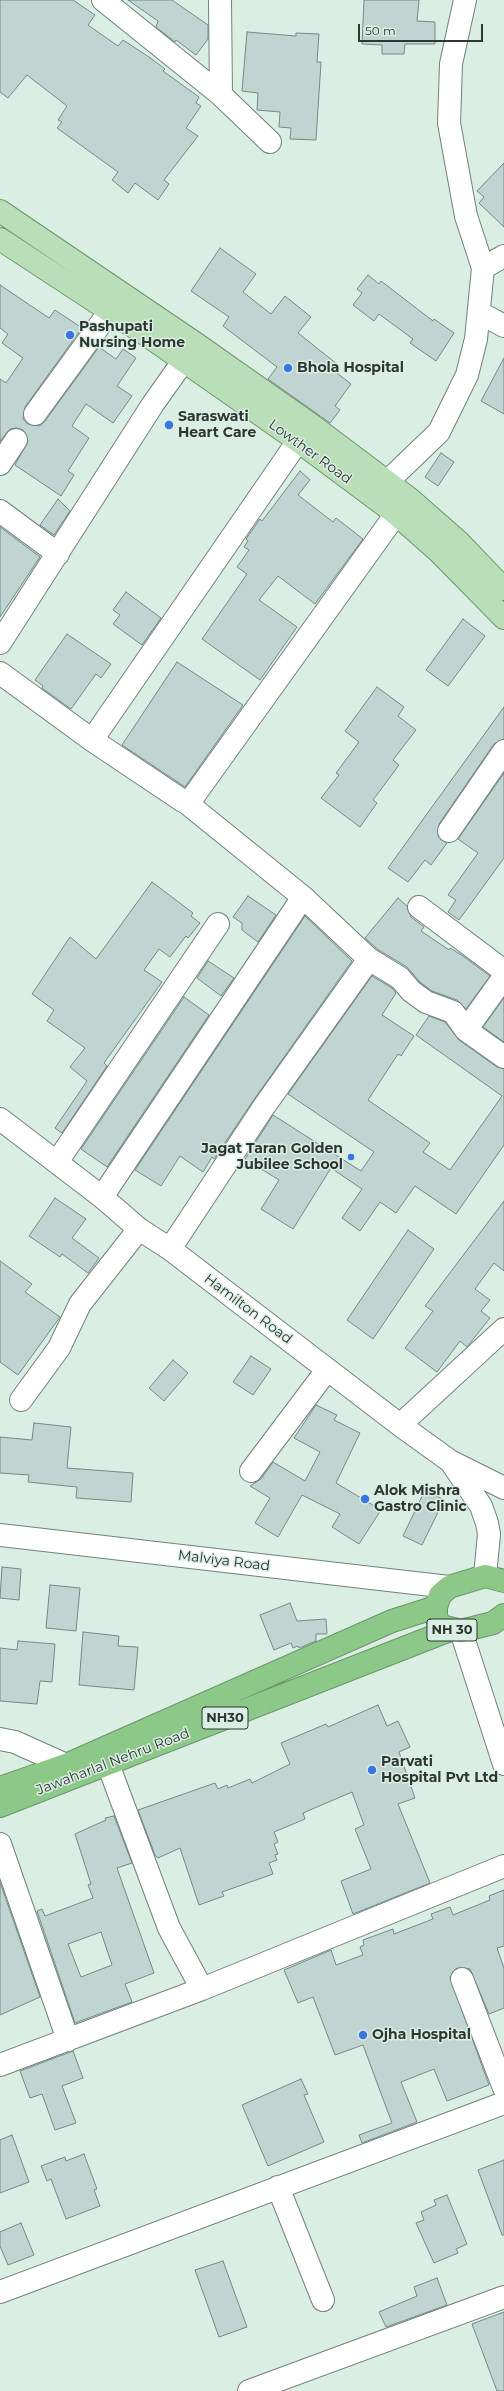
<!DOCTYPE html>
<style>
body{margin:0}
#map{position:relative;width:504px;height:2391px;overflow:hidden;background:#dbeee4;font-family:Montserrat,sans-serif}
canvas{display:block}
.scale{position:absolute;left:358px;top:24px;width:125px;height:18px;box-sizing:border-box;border:2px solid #2e3632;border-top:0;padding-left:5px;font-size:12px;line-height:14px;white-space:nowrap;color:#2e3632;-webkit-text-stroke:3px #dbeee4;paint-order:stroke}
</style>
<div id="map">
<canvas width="504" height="2391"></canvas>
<div class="scale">50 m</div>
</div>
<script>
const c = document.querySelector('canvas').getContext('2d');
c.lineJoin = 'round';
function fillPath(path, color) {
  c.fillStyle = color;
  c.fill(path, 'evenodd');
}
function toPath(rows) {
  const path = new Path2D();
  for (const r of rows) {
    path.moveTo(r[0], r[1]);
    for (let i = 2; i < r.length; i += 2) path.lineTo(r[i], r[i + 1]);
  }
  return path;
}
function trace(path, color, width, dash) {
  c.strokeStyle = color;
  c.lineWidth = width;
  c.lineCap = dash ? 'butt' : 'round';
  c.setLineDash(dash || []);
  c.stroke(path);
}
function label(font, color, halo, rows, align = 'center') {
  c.font = font + ' Montserrat,sans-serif';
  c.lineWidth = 3;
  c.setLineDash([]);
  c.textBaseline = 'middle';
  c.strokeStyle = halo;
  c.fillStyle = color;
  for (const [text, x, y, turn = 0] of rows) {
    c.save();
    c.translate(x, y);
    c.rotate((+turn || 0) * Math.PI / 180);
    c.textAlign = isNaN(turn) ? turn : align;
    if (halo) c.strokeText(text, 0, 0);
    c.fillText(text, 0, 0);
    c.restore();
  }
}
const building = toPath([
 [0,0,73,0,95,15,88,25,118,46,123,40,149,57,165,69,163,71,199,97,196,103,201,106,186,128,198,136,164,180,169,184,158,200,135,183,128,193,112,180,118,172,57,128,62,122,58,120,67,106,27,75,8,98,0,92,0,0],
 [128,0,172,0,208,25,208,39,196,55,176,40,175,42,156,27,158,21,128,0],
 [364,0,419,0,417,21,435,22,435,44,405,44,404,54,382,54,382,45,362,44,364,0],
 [247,32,296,36,296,33,319,34,317,62,321,62,316,140,290,139,291,128,279,127,280,112,257,110,258,93,242,91,247,32],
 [504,163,504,227,479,203,484,197,477,191,504,163],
 [220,248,256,274,243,292,271,314,285,296,311,317,298,333,337,364,333,370,351,384,335,406,340,410,330,423,268,379,277,367,223,326,229,317,191,291,220,248],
 [368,275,379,284,381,281,433,321,434,319,454,333,436,361,410,343,413,339,379,314,374,321,353,305,362,293,357,289,368,275],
 [0,285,49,318,55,310,82,328,25,407,23,419,28,424,40,426,45,421,99,347,116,359,123,349,136,358,117,386,132,396,113,423,86,404,72,426,89,438,68,471,74,475,61,496,15,465,28,441,23,430,17,428,10,429,0,441,0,379,6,383,23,358,2,343,8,334,0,328,0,285],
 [504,358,504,414,481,401,504,358],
 [441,453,454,462,438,486,425,477,441,453],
 [300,471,310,480,298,495,333,522,336,518,363,539,315,604,278,576,259,600,297,627,260,680,202,639,247,574,237,567,249,550,244,547,248,541,246,539,260,519,262,521,300,471],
 [58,499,70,511,54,535,40,525,58,499],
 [0,527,40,557,0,617,0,527],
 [126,592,161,618,142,645,113,624,120,615,113,610,126,592],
 [463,619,485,636,448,686,426,670,463,619],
 [67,634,111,664,101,678,96,674,71,709,42,688,43,686,35,680,67,634],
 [177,662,243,705,185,787,122,745,177,662],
 [377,687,404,707,398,716,416,730,393,760,399,765,373,800,377,803,360,827,321,798,339,775,336,773,359,742,345,731,377,687],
 [504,707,504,739,494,744,439,824,438,836,447,843,431,865,425,860,408,882,388,868,504,707],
 [504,773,504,858,459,920,448,912,456,900,448,895,478,853,458,839,504,773],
 [152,882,193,913,191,916,200,923,188,938,186,936,170,957,159,949,144,970,162,982,104,1063,107,1066,62,1133,55,1128,87,1081,70,1067,85,1048,47,1021,54,1010,32,994,70,937,96,959,152,882],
 [248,896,276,915,258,942,242,930,242,923,233,917,248,896],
 [398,898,407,906,411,917,424,927,421,931,449,950,450,948,463,956,490,976,466,1009,457,1000,432,991,420,982,407,967,377,949,365,938,398,898],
 [305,916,352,961,253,1101,214,1159,212,1157,203,1172,180,1156,161,1186,135,1170,305,916],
 [208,961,234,978,221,996,197,978,208,961],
 [372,976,392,988,396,993,382,1015,414,1036,401,1056,398,1054,368,1100,430,1143,423,1152,450,1170,502,1096,416,1035,429,1016,445,1022,459,1040,497,1067,504,1069,504,1145,456,1214,415,1186,396,1213,380,1202,360,1231,342,1218,362,1189,331,1168,293,1229,261,1209,279,1180,245,1159,273,1115,361,1171,374,1152,288,1094,372,976],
 [184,997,209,1015,107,1167,81,1149,184,997],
 [504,998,504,1042,483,1027,504,998],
 [55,1198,86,1219,72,1238,99,1258,88,1273,62,1254,60,1257,29,1236,55,1198],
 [504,1201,504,1271,494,1263,475,1289,490,1300,481,1311,490,1318,467,1347,460,1341,437,1372,405,1348,433,1311,425,1306,504,1201],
 [408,1230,434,1249,373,1339,347,1320,408,1230],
 [0,1261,32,1284,25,1292,60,1317,18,1375,0,1362,0,1261],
 [251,1356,271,1369,253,1395,233,1382,251,1356],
 [173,1360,188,1373,164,1401,149,1388,173,1360],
 [316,1405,337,1415,334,1420,360,1433,336,1483,381,1510,359,1544,332,1527,340,1514,302,1495,278,1537,255,1523,270,1498,250,1486,261,1479,273,1462,305,1481,320,1452,294,1438,316,1405],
 [34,1423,71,1427,67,1468,133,1473,131,1502,76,1498,77,1487,28,1482,29,1475,0,1473,0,1437,32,1440,34,1423],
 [425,1490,444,1500,422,1545,403,1536,425,1490],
 [2,1567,21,1569,19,1600,0,1598,2,1567],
 [50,1585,80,1588,76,1631,46,1628,50,1585],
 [290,1603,297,1621,326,1619,327,1634,316,1634,316,1641,299,1648,298,1646,293,1648,291,1643,274,1650,260,1615,290,1603],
 [83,1632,119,1636,118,1646,138,1647,134,1690,79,1685,83,1632],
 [18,1641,55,1644,52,1682,40,1681,37,1704,0,1701,0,1648,17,1650,18,1641],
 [378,1705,387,1726,398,1721,410,1747,399,1752,415,1798,398,1804,430,1883,353,1914,341,1881,371,1869,355,1829,364,1825,352,1792,303,1813,305,1819,274,1832,278,1842,274,1844,278,1854,275,1855,277,1860,269,1863,273,1874,222,1892,224,1896,199,1905,180,1848,158,1858,155,1855,138,1810,215,1783,218,1789,227,1785,228,1788,250,1779,252,1783,290,1764,281,1743,326,1724,328,1727,378,1705],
 [114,1816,132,1863,117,1868,154,1973,125,1984,132,2002,75,2023,37,1911,42,1909,45,1916,93,1898,88,1885,91,1884,75,1834,106,1820,105,1818,114,1816],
 [101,1932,112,1965,81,1977,68,1944,101,1932],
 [0,1882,40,1997,0,2015,0,1882],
 [504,1890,504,1946,497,1948,504,1968,504,2008,489,2014,470,1969,457,1968,450,1977,489,2085,447,2101,434,2069,401,2082,417,2122,362,2143,359,2135,392,2123,363,2045,335,2055,313,1997,298,2003,284,1970,331,1950,336,1965,363,1955,360,1947,364,1945,363,1940,393,1929,394,1934,433,1919,431,1914,450,1907,453,1915,490,1900,489,1896,504,1890],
 [73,2051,83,2078,62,2086,76,2123,55,2130,42,2094,30,2098,20,2071,73,2051],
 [301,2079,308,2094,304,2095,324,2142,268,2166,242,2105,301,2079],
 [12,2135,29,2182,0,2193,0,2140,12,2135],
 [84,2154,97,2189,94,2190,100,2206,66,2219,51,2179,47,2181,41,2166,65,2157,66,2161,84,2154],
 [504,2160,504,2235,502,2235,478,2170,504,2160],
 [447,2195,467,2244,456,2249,458,2253,434,2263,416,2223,424,2220,421,2212,436,2205,434,2200,447,2195],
 [21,2223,34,2255,8,2265,0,2246,0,2232,21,2223],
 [223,2261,247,2327,219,2337,195,2270,223,2261],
 [437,2278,447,2305,386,2327,379,2312,417,2296,414,2287,437,2278],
 [504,2312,504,2391,497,2391,472,2324,504,2312]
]);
fillPath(building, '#c0d5d1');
trace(building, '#758985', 1);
const minor = toPath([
 [103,0,221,95,270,142],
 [220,0,221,95],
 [483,268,504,256],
 [480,313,504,326],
 [35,414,110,311],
 [0,464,16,440],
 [387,482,439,432,467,375,476,339,483,268,466,216,449,123,451,64,465,0],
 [0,511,58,554],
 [396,514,188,804,303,897,369,959,400,978,411,991,426,1002,453,1012,466,1030,504,1057],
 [0,643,153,404,194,346],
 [0,673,92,740],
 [183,801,92,740,298,441],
 [449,831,504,751],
 [419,907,504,971],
 [466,1030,504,977],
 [0,1119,102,1197,139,1229,170,1249,400,1425,450,1461,504,1488],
 [57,1162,218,924],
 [102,1197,303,897],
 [170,1249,263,1108,369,959],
 [21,1400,59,1348,80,1304,139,1229],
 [400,1425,504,1329],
 [451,1462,481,1506,487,1523,489,1534,485,1576],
 [251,1471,327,1370],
 [0,1535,449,1587],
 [461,1631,504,1764],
 [0,1739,15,1742,66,1765],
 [108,1764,169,1928,202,1989],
 [0,1844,68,2040],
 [462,1979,504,2088],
 [0,2065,202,1989,504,1866],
 [278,2187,323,2300],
 [0,2292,504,2103],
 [249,2391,504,2297]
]);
const major = toPath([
 [0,211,195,343,313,426,410,499,459,542,504,589],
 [0,239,148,336,298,441,396,514,439,552,504,618]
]);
const highway = toPath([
 [504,1581,485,1576,449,1587,440,1595,436,1607,436,1617,441,1626,461,1631,493,1623,504,1615],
 [0,1788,66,1765,392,1621,436,1607],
 [0,1806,450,1630]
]);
trace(minor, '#718279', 24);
trace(major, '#6b966b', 24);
trace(highway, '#6b966b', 24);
trace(minor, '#fff', 22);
trace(major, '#badfb8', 22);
trace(highway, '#8cc989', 22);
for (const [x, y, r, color] of [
 [70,335,5,"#3b75e4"],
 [288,368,5,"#3b75e4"],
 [169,425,5,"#3b75e4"],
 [351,1157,4,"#3b75e4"],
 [365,1499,5,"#3b75e4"],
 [372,1770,5,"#3b75e4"],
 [363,2035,5,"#3b75e4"]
]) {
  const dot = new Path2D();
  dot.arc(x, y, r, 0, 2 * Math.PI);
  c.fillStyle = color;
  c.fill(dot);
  trace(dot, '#dbeee4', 1.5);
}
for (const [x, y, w] of [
 [452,1630,50],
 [225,1718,46]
]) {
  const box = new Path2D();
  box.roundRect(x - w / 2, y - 11, w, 22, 3);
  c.fillStyle = '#dbeee4';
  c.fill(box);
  trace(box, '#2e3632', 1);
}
label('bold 13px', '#2e3632', null, [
 ["NH 30",452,1630],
 ["NH30",225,1718]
]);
label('bold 14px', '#2e3632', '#dbeee4', [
 ["Pashupati",79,327],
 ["Nursing Home",79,343],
 ["Bhola Hospital",297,368],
 ["Saraswati",178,417],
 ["Heart Care",178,433],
 ["Jagat Taran Golden",343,1149,"right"],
 ["Jubilee School",343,1165,"right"],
 ["Alok Mishra",374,1491],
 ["Gastro Clinic",374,1507],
 ["Parvati",381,1762],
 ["Hospital Pvt Ltd",381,1778],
 ["Ojha Hospital",372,2035]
], 'left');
label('14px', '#2e3632', '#dbeee4', [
 ["Lowther Road",310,452,36],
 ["Hamilton Road",248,1309,37],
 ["Malviya Road",224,1561,7],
 ["Jawaharlal Nehru Road",113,1762,-21]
]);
</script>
